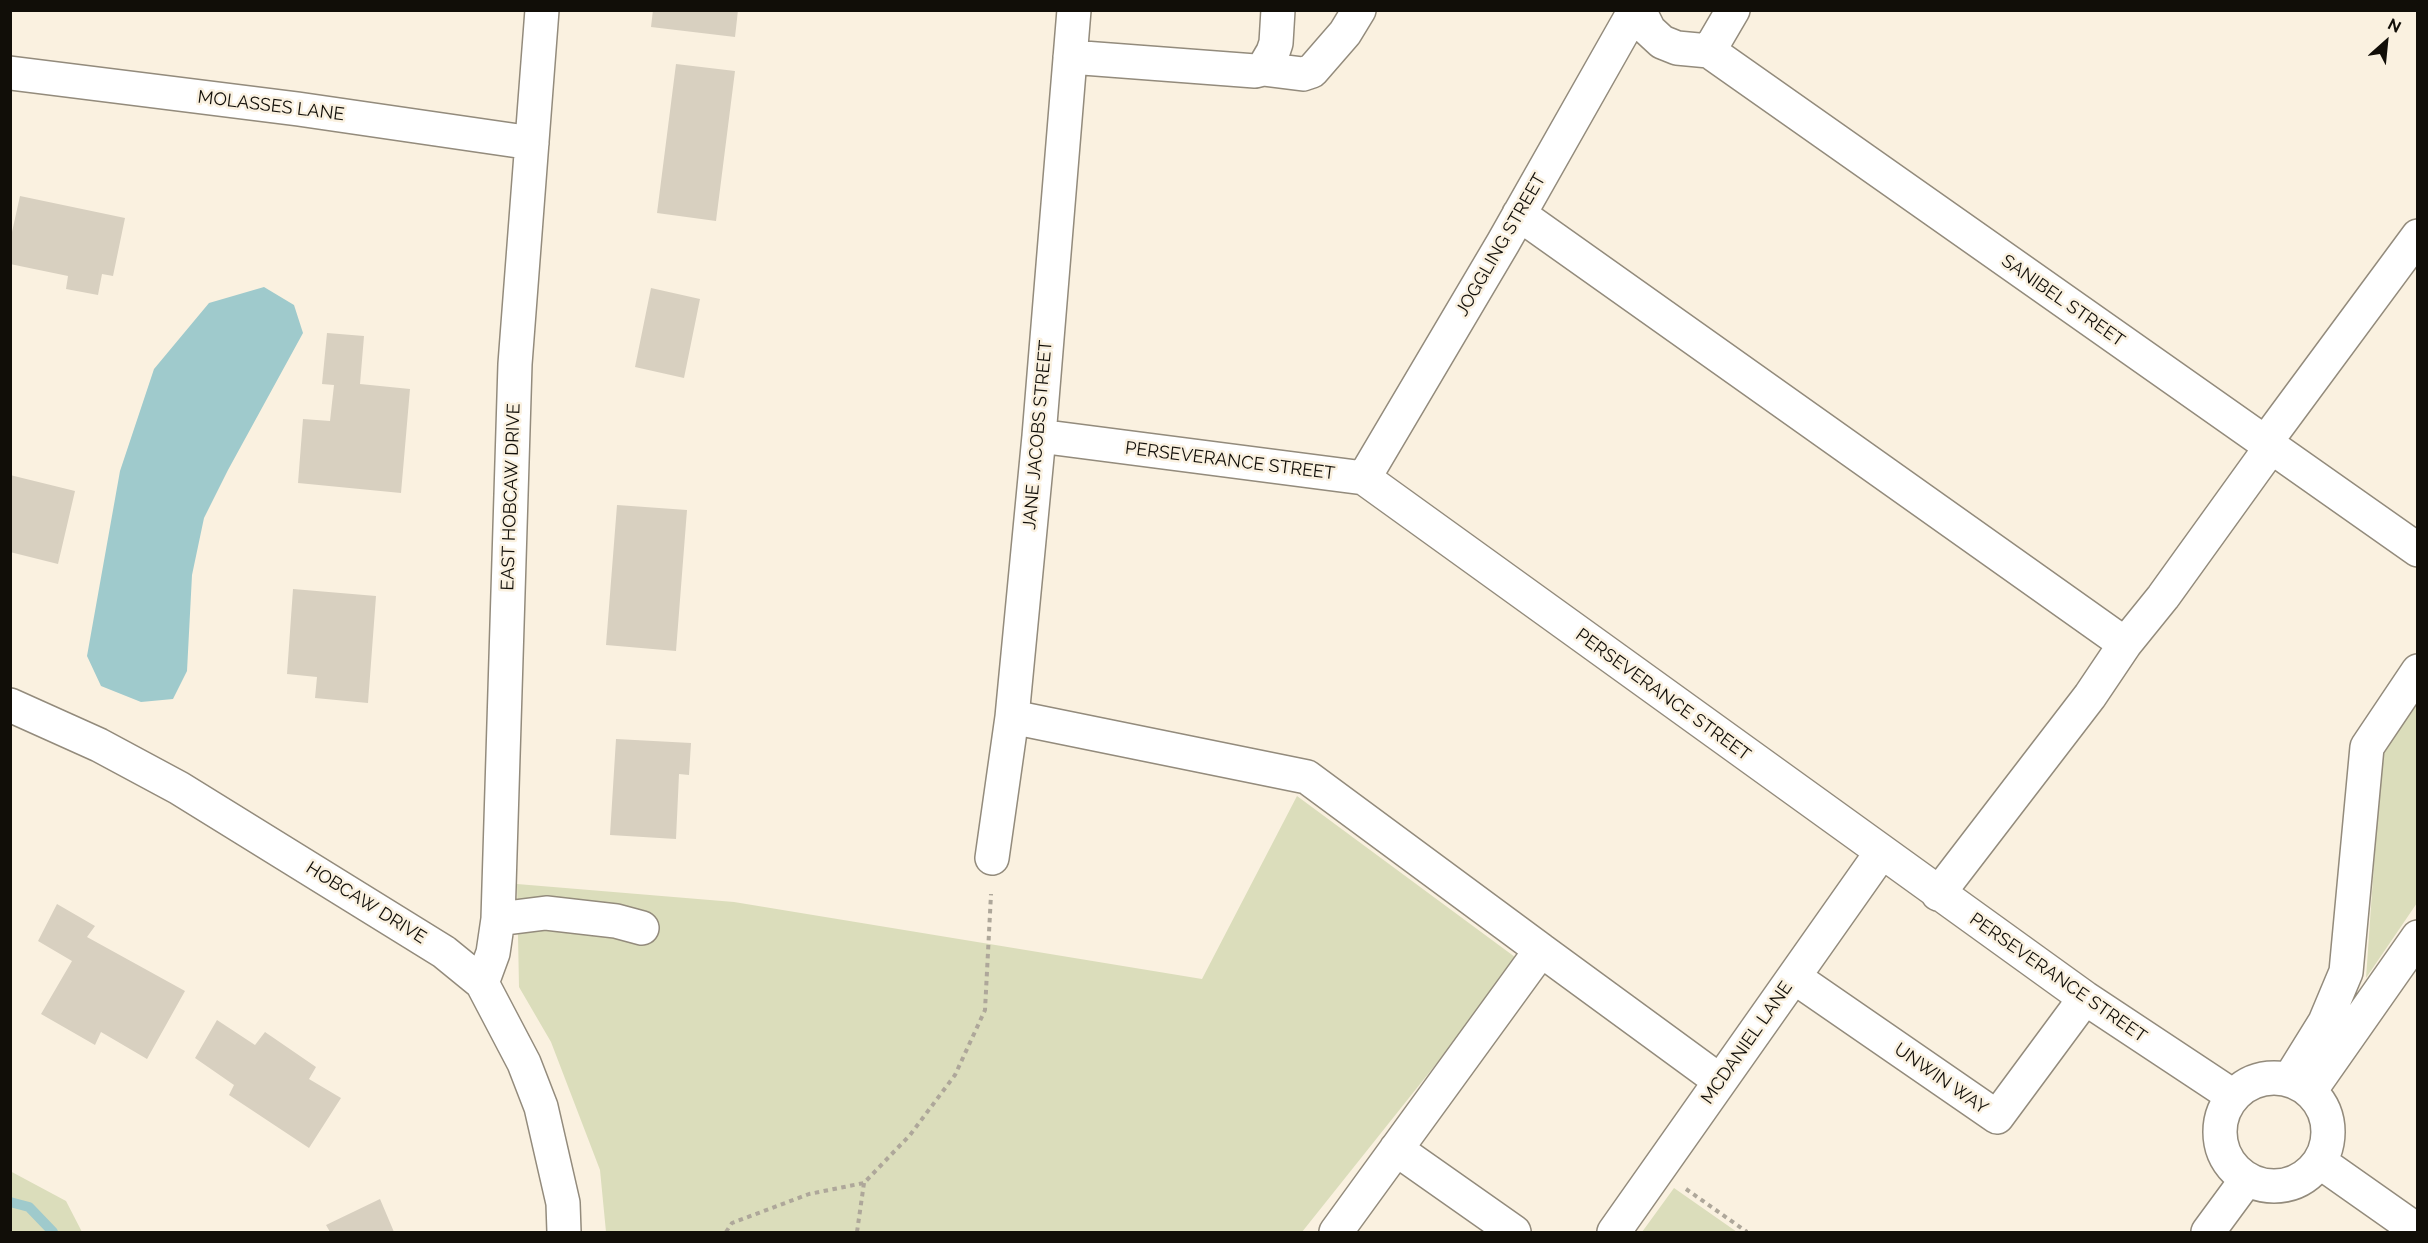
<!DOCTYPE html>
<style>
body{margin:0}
#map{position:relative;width:2428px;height:1243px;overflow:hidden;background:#faf1e0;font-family:Raleway,sans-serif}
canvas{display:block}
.frame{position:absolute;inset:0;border:12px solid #110e08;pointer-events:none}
.north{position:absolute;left:2356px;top:12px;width:60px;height:60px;-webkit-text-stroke:4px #faf1e0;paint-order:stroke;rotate:27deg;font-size:16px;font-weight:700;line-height:24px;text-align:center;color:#110e08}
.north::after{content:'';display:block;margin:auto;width:21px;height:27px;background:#110e08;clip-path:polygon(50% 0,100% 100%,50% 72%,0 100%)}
</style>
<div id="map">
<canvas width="2428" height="1243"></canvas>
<div class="frame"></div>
<div class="north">N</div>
</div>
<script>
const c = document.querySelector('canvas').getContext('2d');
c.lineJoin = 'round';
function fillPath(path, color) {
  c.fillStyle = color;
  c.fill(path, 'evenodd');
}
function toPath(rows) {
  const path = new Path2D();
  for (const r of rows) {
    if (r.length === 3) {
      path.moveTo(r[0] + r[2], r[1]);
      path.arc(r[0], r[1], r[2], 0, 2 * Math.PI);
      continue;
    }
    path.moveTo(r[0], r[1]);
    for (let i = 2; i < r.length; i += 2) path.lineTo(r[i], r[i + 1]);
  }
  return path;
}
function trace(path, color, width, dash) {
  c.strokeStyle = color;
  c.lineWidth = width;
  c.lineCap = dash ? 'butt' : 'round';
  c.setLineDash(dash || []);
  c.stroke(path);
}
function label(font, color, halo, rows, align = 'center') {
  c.font = font + ' Raleway,sans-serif';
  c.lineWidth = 5;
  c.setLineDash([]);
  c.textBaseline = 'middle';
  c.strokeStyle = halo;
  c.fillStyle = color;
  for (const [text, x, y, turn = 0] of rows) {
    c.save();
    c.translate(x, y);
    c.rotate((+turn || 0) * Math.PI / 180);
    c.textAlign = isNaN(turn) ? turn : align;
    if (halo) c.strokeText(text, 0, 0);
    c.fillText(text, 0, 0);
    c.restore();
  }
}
fillPath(toPath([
 [2417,697,2417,903,2366,978,2382,749],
 [1297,796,1519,960,1302,1232,606,1232,600,1170,551,1042,519,987,517,884,734,902,1202,979],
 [10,1171,66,1201,82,1232,11,1232],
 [1674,1188,1737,1232,1642,1232]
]), '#dbddbb');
fillPath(toPath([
 [264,287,294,305,303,333,228,470,204,518,192,575,187,671,173,699,141,702,101,686,87,656,120,471,154,369,209,303]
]), '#9fcacc');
trace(toPath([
 [10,1202,29,1207,53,1232]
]), '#9fcacc', 10);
fillPath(toPath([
 [653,10,738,10,735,37,651,27],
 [676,64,735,71,716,221,657,213],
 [20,196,125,218,113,276,102,274,98,295,66,289,68,276,10,264,10,241],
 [651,288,700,299,684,378,635,367],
 [327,333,364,336,360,384,410,389,401,493,298,483,303,419,330,421,334,385,322,384],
 [10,475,75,491,58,564,10,552],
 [617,505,687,510,676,651,606,645],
 [293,589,376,596,368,703,315,698,317,677,287,674],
 [616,739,691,743,689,775,679,774,676,839,610,835],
 [57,904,95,926,87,937,185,991,147,1059,101,1032,95,1045,41,1014,72,961,38,941],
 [217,1020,255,1045,265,1032,316,1067,309,1079,341,1098,309,1148,229,1095,234,1085,195,1058],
 [380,1199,394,1232,330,1232,326,1225]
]), '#d8d0c0');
const minor = toPath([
 [1639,10,1649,30,1662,42,1677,48,1709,51,1733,10],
 [1709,51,2418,550],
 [1070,57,1255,71,1263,69,1273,52,1276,43,1278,10],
 [1263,69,1303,74,1312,71,1345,33,1359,10],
 [10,73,298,109,532,143],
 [1519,214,2125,644],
 [1039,436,1364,478,2085,998,2233,1096],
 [2265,443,2418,236],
 [1364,478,1503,243,1635,10],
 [10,705,99,745,179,788,444,952,482,983,524,1063,541,1107,563,1203,564,1232],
 [1012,717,1307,777,1541,950,1336,1232],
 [992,858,1012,717,1039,436,1074,10],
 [1938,894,2090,696,2125,644,2163,597,2271,447],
 [498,919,546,913,616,921,642,928],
 [1541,950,1720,1081],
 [1794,977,1997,1117,2085,998],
 [482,983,493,953,498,919,515,364,542,10],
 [2274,1132,54],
 [2289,1080,2325,1022,2346,972,2367,747,2418,671],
 [2310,1091,2418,937],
 [1396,1149,1514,1232],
 [2320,1162,2418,1231],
 [1614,1232,1881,853],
 [2208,1232,2247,1179]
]);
trace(minor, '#938b7c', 36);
trace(toPath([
 [1686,1189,1747,1232],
 [726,1232,732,1223,809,1194,864,1183,910,1135,955,1075,985,1010,991,894],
 [857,1232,864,1183]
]), '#aea79a', 4, [4.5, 4.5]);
trace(minor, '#fff', 33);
label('18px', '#110e08', '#faf1e0', [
 ["MOLASSES LANE",271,106,7],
 ["JOGGLING STREET",1501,245,-60],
 ["SANIBEL STREET",2063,301,35],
 ["JANE JACOBS STREET",1038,435,-85],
 ["PERSEVERANCE STREET",1230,461,7],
 ["EAST HOBCAW DRIVE",511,497,-88],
 ["PERSEVERANCE STREET",1663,695,36],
 ["HOBCAW DRIVE",366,903,32],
 ["PERSEVERANCE STREET",2058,978,35],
 ["MCDANIEL LANE",1747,1043,-55],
 ["UNWIN WAY",1941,1079,35]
]);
</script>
